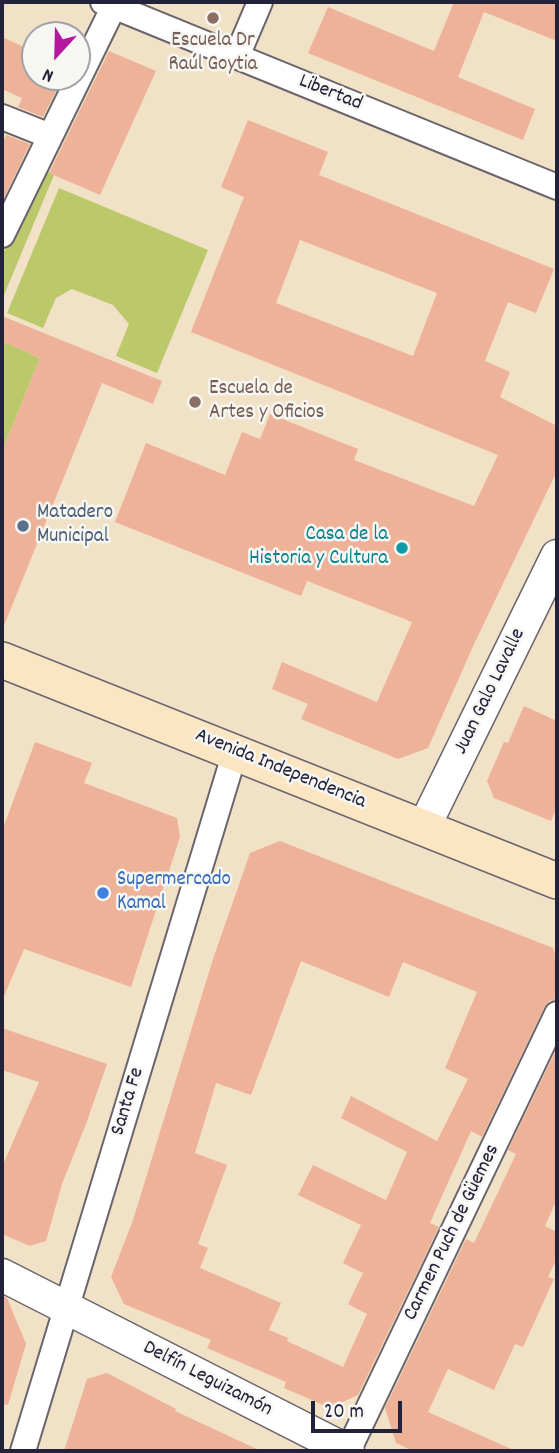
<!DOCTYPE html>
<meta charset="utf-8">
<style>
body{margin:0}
#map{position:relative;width:559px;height:1453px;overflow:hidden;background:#f1e1c6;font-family:Dekko,sans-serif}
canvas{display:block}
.frame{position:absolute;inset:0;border:4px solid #22223b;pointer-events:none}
.north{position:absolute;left:21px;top:21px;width:70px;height:70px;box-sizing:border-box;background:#f6f6f2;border:2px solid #a1a1a9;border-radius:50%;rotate:202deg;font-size:19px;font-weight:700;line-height:28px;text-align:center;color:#22223b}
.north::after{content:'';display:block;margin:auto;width:24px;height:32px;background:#b5179e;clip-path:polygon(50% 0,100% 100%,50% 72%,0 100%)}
.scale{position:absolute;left:311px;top:1401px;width:91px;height:32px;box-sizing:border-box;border:4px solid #22223b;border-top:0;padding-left:9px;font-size:21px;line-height:24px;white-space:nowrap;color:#22223b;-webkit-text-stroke:5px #f6f6f2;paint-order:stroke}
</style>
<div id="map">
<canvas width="559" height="1453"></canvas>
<div class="frame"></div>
<div class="north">N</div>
<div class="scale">20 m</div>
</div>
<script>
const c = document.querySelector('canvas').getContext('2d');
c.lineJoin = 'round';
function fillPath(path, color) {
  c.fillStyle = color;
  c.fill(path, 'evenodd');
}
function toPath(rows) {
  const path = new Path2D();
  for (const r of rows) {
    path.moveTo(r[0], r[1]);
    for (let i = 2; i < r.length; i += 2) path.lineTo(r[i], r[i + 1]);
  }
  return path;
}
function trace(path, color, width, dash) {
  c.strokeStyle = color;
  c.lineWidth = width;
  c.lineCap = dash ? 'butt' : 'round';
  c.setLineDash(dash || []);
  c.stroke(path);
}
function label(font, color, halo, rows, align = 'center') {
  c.font = font + ' Dekko,sans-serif';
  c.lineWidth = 5;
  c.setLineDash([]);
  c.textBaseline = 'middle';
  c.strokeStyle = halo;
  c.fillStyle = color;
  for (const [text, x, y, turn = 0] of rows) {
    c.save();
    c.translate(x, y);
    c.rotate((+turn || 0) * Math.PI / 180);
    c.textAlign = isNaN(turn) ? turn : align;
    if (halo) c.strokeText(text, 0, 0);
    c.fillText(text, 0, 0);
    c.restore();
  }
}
fillPath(toPath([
 [42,170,54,175,2,300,2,256],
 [59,188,208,250,157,373,116,356,129,324,113,305,72,289,56,298,43,328,7,313],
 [2,341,40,358,2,452]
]), '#bcc96b');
fillPath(toPath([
 [454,2,557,2,557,41,484,12,458,77,535,109,523,140,308,53,328,7,434,51],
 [2,37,35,52,35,77,63,77,43,117,18,107,22,98,2,89],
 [109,51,156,71,100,195,49,173],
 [248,120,328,152,319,175,554,269,536,313,508,302,485,361,510,372,500,397,557,426,557,471,475,642,428,748,398,759,301,719,308,704,272,689,282,662,377,702,412,622,307,581,301,596,115,522,146,443,225,475,242,432,260,439,270,414,358,449,354,460,474,506,498,455,191,332,244,197,221,187],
 [300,240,437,293,413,356,276,303],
 [6,135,30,144,2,202,2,145],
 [2,316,162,381,153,404,102,383,3,628,2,452,40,358,2,341],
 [524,706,557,721,557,807,551,821,494,798,487,781,504,742,508,743],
 [35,742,92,763,84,783,177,818,180,837,131,987,24,949,2,1001,2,831],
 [280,841,553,948,557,960,557,999,549,1001,544,1008,482,1137,471,1131,430,1223,439,1227,358,1395,330,1408,284,1388,286,1382,207,1348,211,1340,124,1304,111,1277,133,1220,213,959,250,853],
 [301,961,389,997,403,962,477,992,445,1068,468,1079,437,1141,351,1096,341,1118,407,1152,386,1200,313,1165,298,1195,361,1225,343,1263,363,1273,348,1304,367,1314,343,1367,287,1341,288,1338,269,1330,281,1303,200,1268,208,1248,198,1244,227,1165,195,1153,216,1083,251,1095],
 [2,1028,107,1064,86,1124,62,1184,46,1241,30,1246,2,1234,2,1167,39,1082,2,1070],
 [557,1048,557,1199,545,1226,557,1232,557,1258,548,1277,554,1279,523,1347,515,1344,494,1390,448,1369,428,1412,516,1451,413,1451,396,1443,385,1408,466,1239,474,1243,516,1154,508,1150],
 [2,1295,7,1298,26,1344,8,1405,2,1404],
 [107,1373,176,1409,175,1411,261,1451,64,1451,87,1379]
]), '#eeb299');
const minor = toPath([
 [103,2,557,187],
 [237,56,260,2],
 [2,117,50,136],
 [2,235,114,6],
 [23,1451,235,752],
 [348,1451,557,1014]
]);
const tertiary = toPath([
 [424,827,557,556],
 [2,1275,348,1451]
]);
const secondary = toPath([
 [2,660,557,881]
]);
trace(minor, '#6a656c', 28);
trace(tertiary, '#6a656c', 35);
trace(secondary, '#6a656c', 38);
trace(minor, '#fff', 24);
trace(tertiary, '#fff', 32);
trace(secondary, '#fbe6c4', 35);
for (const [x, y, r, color] of [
 [213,18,7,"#8d6e63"],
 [195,402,7,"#8d6e63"],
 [23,526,7,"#5c6f8a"],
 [402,548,7,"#0f9aa8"],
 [103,893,7,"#3f7fe0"]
]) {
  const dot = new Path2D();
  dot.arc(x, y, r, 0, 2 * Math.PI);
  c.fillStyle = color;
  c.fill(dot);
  trace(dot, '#f6f6f2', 2.5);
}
label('21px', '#785e54', '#f6f6f2', [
 ["Escuela Dr",213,42],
 ["Raúl Goytia",213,66],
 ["Escuela de",209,390,"left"],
 ["Artes y Oficios",209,414,"left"]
]);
label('21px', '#22223b', '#f6f6f2', [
 ["Libertad",330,94,22],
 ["Juan Galo Lavalle",491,692,-64],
 ["Avenida Independencia",280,770,22],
 ["Santa Fe",129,1102,-73],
 ["Carmen Puch de Güemes",453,1233,-64],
 ["Delfín Leguizamón",207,1380,27]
]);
label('21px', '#4e5e75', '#f6f6f2', [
 ["Matadero",37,514],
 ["Municipal",37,538]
], 'left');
label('21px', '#0d838f', '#f6f6f2', [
 ["Casa de la",388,536],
 ["Historia y Cultura",388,560]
], 'right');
label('21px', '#366cbe', '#f6f6f2', [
 ["Supermercado",117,881],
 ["Kamal",117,905]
], 'left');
</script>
